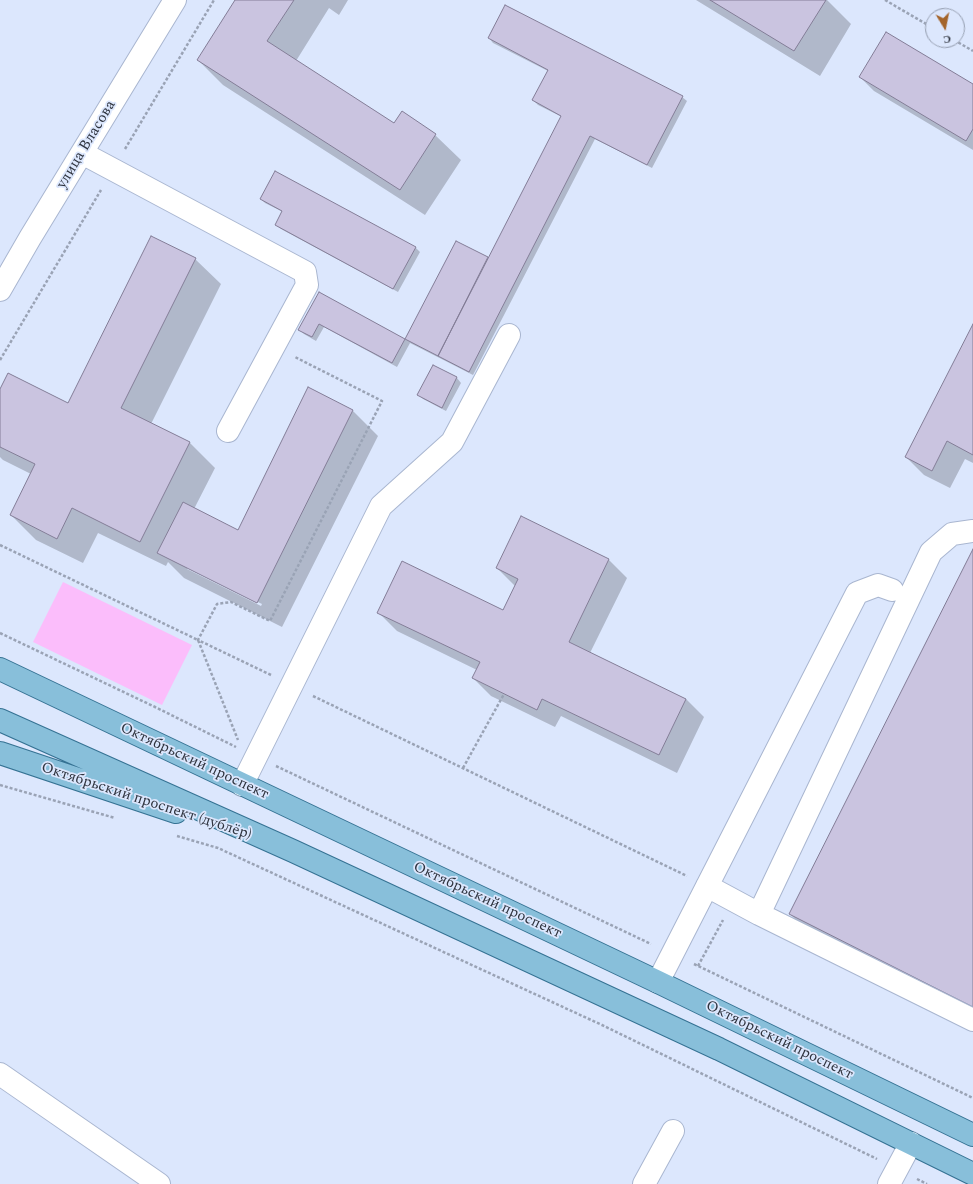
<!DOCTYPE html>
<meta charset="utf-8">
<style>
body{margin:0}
#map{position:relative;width:973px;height:1184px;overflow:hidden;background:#dce7fd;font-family:Spectral,serif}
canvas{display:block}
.north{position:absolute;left:925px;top:8px;width:40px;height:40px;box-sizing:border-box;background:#dce7fd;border:1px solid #969fb1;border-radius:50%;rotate:170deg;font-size:11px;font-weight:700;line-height:16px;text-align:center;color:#2e333e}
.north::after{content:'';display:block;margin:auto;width:14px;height:18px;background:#a4652c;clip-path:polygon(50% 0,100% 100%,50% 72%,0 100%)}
</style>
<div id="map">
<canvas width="973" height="1184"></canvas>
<div class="north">С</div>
</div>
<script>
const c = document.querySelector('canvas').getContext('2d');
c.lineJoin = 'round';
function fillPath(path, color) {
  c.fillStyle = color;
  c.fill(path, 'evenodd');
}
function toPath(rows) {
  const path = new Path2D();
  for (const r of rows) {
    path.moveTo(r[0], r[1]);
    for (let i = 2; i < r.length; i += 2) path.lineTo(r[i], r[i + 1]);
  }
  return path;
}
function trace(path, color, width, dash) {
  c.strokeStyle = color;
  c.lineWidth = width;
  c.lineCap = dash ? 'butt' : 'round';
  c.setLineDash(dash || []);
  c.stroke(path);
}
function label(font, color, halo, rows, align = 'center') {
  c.font = font + ' Spectral,serif';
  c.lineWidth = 3.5;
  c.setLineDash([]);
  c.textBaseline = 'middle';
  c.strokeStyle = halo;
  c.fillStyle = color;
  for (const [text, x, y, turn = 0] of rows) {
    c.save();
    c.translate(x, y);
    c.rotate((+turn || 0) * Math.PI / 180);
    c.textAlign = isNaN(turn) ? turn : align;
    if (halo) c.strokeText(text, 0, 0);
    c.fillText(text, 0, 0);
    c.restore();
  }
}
fillPath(toPath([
 [63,582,192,645,162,705,33,642]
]), '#fbbdfb');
fillPath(toPath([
 [237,0,348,0,339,15,329,8,296,61,395,124,435,135,461,160,425,215,223,85,198,60],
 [696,0,827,0,851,24,820,76],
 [489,38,682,97,687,101,652,168,595,139,473,375,410,343,397,367,324,327,316,341,304,334,300,330,320,293,406,340,456,242,489,259,562,117,538,105,533,100,548,71,493,43],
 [860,77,973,85,973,150,874,91],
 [261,199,415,247,420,252,398,292,281,229,276,225,283,212,265,203],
 [195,259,221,284,151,424,190,443,215,468,194,509,238,531,353,411,378,436,282,627,184,578,168,562,166,566,98,533,83,563,36,540,11,515,31,474,3,460,0,457,0,391,68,404],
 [187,567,262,604,261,606,187,569],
 [973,327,973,463,965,459,950,488,924,475,906,457],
 [433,366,457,378,461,383,446,411,423,399,419,395],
 [521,517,609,560,627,578,590,653,686,699,704,717,677,773,561,716,555,727,491,696,473,678,477,670,397,631,379,613,503,611,515,586,497,568],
 [973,551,973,1018,815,939,790,914]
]), '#0003');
const building = toPath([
 [235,0,294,0,267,41,394,123,402,111,436,134,400,190,197,60,235,0],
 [710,0,826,0,794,51,710,0],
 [505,5,683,96,647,165,590,136,469,372,438,356,561,116,532,100,548,70,488,38,505,5],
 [886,32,973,84,973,129,966,141,859,77,886,32],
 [275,171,416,247,393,289,275,225,282,211,260,199,275,171],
 [151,236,196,258,121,408,190,442,140,542,72,508,57,539,10,515,35,464,0,447,0,389,8,373,68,403,151,236],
 [456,241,488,257,438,356,405,339,456,241],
 [319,292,405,339,392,363,319,324,312,337,298,330,319,292],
 [973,324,973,455,947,441,932,471,905,457,973,324],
 [433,365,457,377,442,408,417,395,433,365],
 [308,387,353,410,257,603,157,553,183,502,238,530,308,387],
 [521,516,609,559,569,642,686,699,659,755,542,699,537,710,472,678,480,662,377,613,402,561,503,610,518,579,496,568,521,516],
 [973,549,973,1007,789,914,973,549]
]);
fillPath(building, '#cac4e0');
trace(building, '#837d97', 1);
const minor = toPath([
 [82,153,305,272,307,285,228,431],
 [0,290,30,238,175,0],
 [242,785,381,506,452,442,509,335],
 [707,886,759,914,973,1020],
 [759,914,931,552,952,534,973,531],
 [658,982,857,593,878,585,892,590],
 [0,1074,159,1184],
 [644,1184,673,1131],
 [889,1184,911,1143]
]);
const major = toPath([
 [0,669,658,982,973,1135],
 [0,720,293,851,719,1049,973,1174],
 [0,753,176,812]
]);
trace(minor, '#a9b6d0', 24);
trace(major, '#357293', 24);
trace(toPath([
 [885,0,933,28],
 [954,40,973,51],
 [125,149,214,0],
 [0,360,101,190],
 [0,545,198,640,238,740],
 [0,633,155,707,236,747],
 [271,675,198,640,217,604,231,602,270,621,382,401,295,357],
 [313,696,687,876],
 [276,766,651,944],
 [463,768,504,694],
 [0,785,115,818],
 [177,836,218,848,602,1025,877,1159],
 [694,964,973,1098],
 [698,966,723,920],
 [917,1179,927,1184]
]), '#9aa3b5', 2.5, [3, 2]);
trace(minor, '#fff', 22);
trace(major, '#88bfda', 22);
label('15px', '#2e333e', '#dce7fd', [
 ["улица Власова",87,145,-59],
 ["Октябрьский проспект",194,762,25],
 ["Октябрьский проспект (дублёр)",146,802,18],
 ["Октябрьский проспект",487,901,25],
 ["Октябрьский проспект",779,1041,26]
]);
</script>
